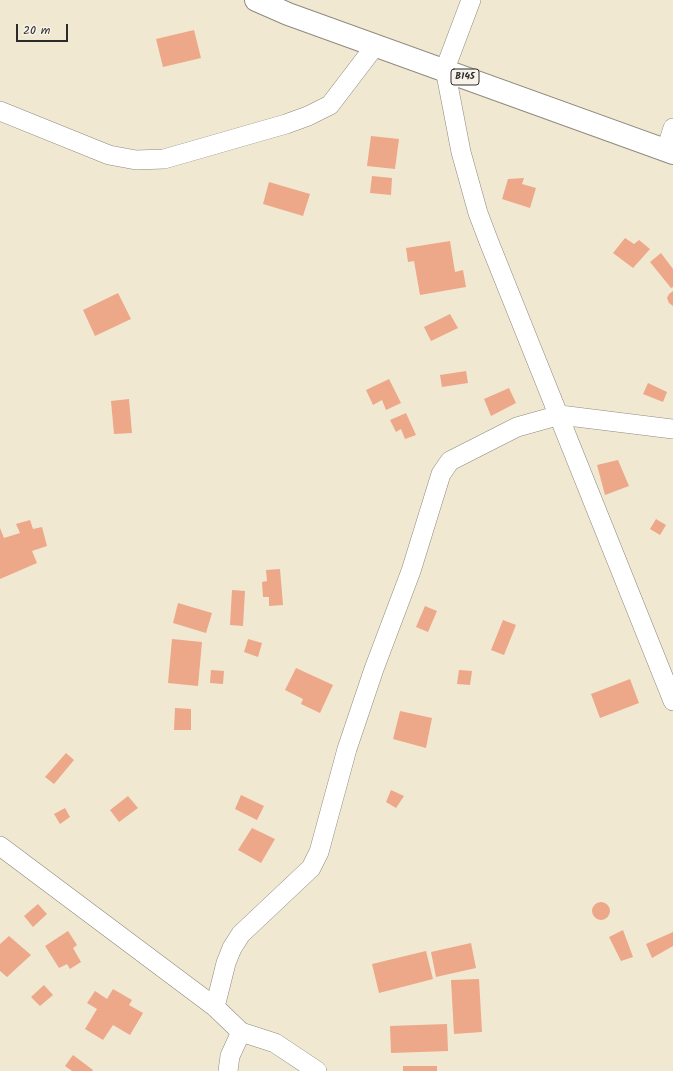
<!DOCTYPE html>
<style>
body{margin:0}
#map{position:relative;width:673px;height:1071px;overflow:hidden;background:#f1e8d2;font-family:Kalam,sans-serif}
canvas{display:block}
.scale{position:absolute;left:16px;top:24px;width:52px;height:18px;box-sizing:border-box;border:2px solid #2b2b2b;border-top:0;padding-left:5px;font-size:12px;line-height:14px;white-space:nowrap;color:#2b2b2b;-webkit-text-stroke:3px #f7f3e8;paint-order:stroke}
</style>
<div id="map">
<canvas width="673" height="1071"></canvas>
<div class="scale">20 m</div>
</div>
<script>
const c = document.querySelector('canvas').getContext('2d');
c.lineJoin = 'round';
function fillPath(path, color) {
  c.fillStyle = color;
  c.fill(path, 'evenodd');
}
function toPath(rows) {
  const path = new Path2D();
  for (const r of rows) {
    if (r.length === 3) {
      path.moveTo(r[0] + r[2], r[1]);
      path.arc(r[0], r[1], r[2], 0, 2 * Math.PI);
      continue;
    }
    path.moveTo(r[0], r[1]);
    for (let i = 2; i < r.length; i += 2) path.lineTo(r[i], r[i + 1]);
  }
  return path;
}
function trace(path, color, width, dash) {
  c.strokeStyle = color;
  c.lineWidth = width;
  c.lineCap = dash ? 'butt' : 'round';
  c.setLineDash(dash || []);
  c.stroke(path);
}
function label(font, color, halo, rows, align = 'center') {
  c.font = font + ' Kalam,sans-serif';
  c.lineWidth = 3;
  c.setLineDash([]);
  c.textBaseline = 'middle';
  c.strokeStyle = halo;
  c.fillStyle = color;
  for (const [text, x, y, turn = 0] of rows) {
    c.save();
    c.translate(x, y);
    c.rotate((+turn || 0) * Math.PI / 180);
    c.textAlign = isNaN(turn) ? turn : align;
    if (halo) c.strokeText(text, 0, 0);
    c.fillText(text, 0, 0);
    c.restore();
  }
}
fillPath(toPath([
 [194,30,201,58,163,67,156,39],
 [371,136,399,139,395,169,367,166],
 [372,176,392,178,391,195,370,193],
 [524,178,522,184,536,188,530,208,502,199,508,179],
 [269,182,310,194,303,216,263,204],
 [625,238,634,244,639,240,650,249,633,268,613,253],
 [450,241,455,272,463,270,466,287,420,295,414,261,408,262,406,248],
 [661,253,673,269,673,287,671,288,650,262],
 [673,291,673,306,669,303,667,298,669,294],
 [118,293,131,319,95,336,83,310],
 [450,314,458,328,431,341,424,327],
 [466,371,468,383,442,387,440,375],
 [389,379,401,403,386,410,382,400,373,405,366,390],
 [648,383,667,392,663,402,643,394],
 [509,388,516,403,491,416,484,399],
 [129,399,132,433,114,434,111,401],
 [406,413,416,435,405,439,401,429,396,432,390,420],
 [618,460,629,486,605,495,597,465],
 [656,519,666,525,660,535,650,529],
 [30,520,33,529,42,527,47,546,32,551,37,563,0,579,0,528,4,538,20,533,16,524],
 [280,569,283,605,269,606,269,597,263,597,262,582,267,581,266,570],
 [232,590,245,591,243,626,230,625],
 [178,603,212,613,206,633,173,623],
 [425,606,437,611,428,632,416,627],
 [503,620,516,625,504,655,491,650],
 [172,639,202,642,198,686,168,683],
 [248,639,262,643,258,657,244,652],
 [296,668,333,685,320,713,301,704,303,699,285,690],
 [211,670,224,671,223,684,210,683],
 [459,670,472,671,470,685,457,684],
 [630,679,639,703,600,718,591,694],
 [175,708,191,709,191,730,174,730],
 [400,711,432,718,426,748,393,739],
 [66,753,74,760,54,784,45,777],
 [391,790,404,796,396,808,386,802],
 [241,795,264,806,257,820,235,809],
 [128,796,138,808,119,822,110,810],
 [65,808,70,817,60,824,54,814],
 [252,828,275,839,261,863,238,850],
 [601,911,9],
 [38,904,47,914,33,927,24,916],
 [623,930,633,957,621,961,609,937],
 [68,931,77,945,73,948,81,962,70,969,67,964,59,968,45,946],
 [673,932,673,946,652,958,646,944],
 [9,936,31,955,7,977,0,971,0,944],
 [471,943,476,968,436,977,431,952],
 [426,951,433,979,379,993,372,964],
 [479,979,482,1032,454,1034,451,980],
 [44,985,53,995,40,1006,31,997],
 [113,989,132,1000,129,1005,143,1013,130,1035,113,1025,103,1040,85,1029,97,1009,87,1003,95,991,107,999],
 [447,1024,448,1051,391,1053,390,1026],
 [73,1055,93,1070,92,1071,72,1071,65,1066],
 [403,1066,437,1066,437,1071,403,1071]
]), '#eda789');
const street = toPath([
 [471,0,445,69,461,152,478,213,489,242,673,701],
 [0,111,109,155,136,160,164,159,286,124,308,116,330,105,375,46],
 [666,150,673,128],
 [0,846,215,1007,241,1032,275,1043,317,1071],
 [215,1007,226,963,232,948,241,934,311,868,319,852,347,749,374,669,411,571,441,474,450,461,517,427,560,415,673,429],
 [228,1071,230,1056,241,1032]
]);
const primary = toPath([
 [256,0,288,14,673,153]
]);
trace(street, '#8e8a7e', 20);
trace(primary, '#8e8a7e', 24);
trace(street, '#fff', 19);
trace(primary, '#fff', 22);
for (const [x, y, w] of [
 [465,77,28]
]) {
  const box = new Path2D();
  box.roundRect(x - w / 2, y - 8, w, 16, 3);
  c.fillStyle = '#f7f3e8';
  c.fill(box);
  trace(box, '#2b2b2b', 1);
}
label('bold 10px', '#2b2b2b', null, [
 ["B145",465,77]
]);
</script>
